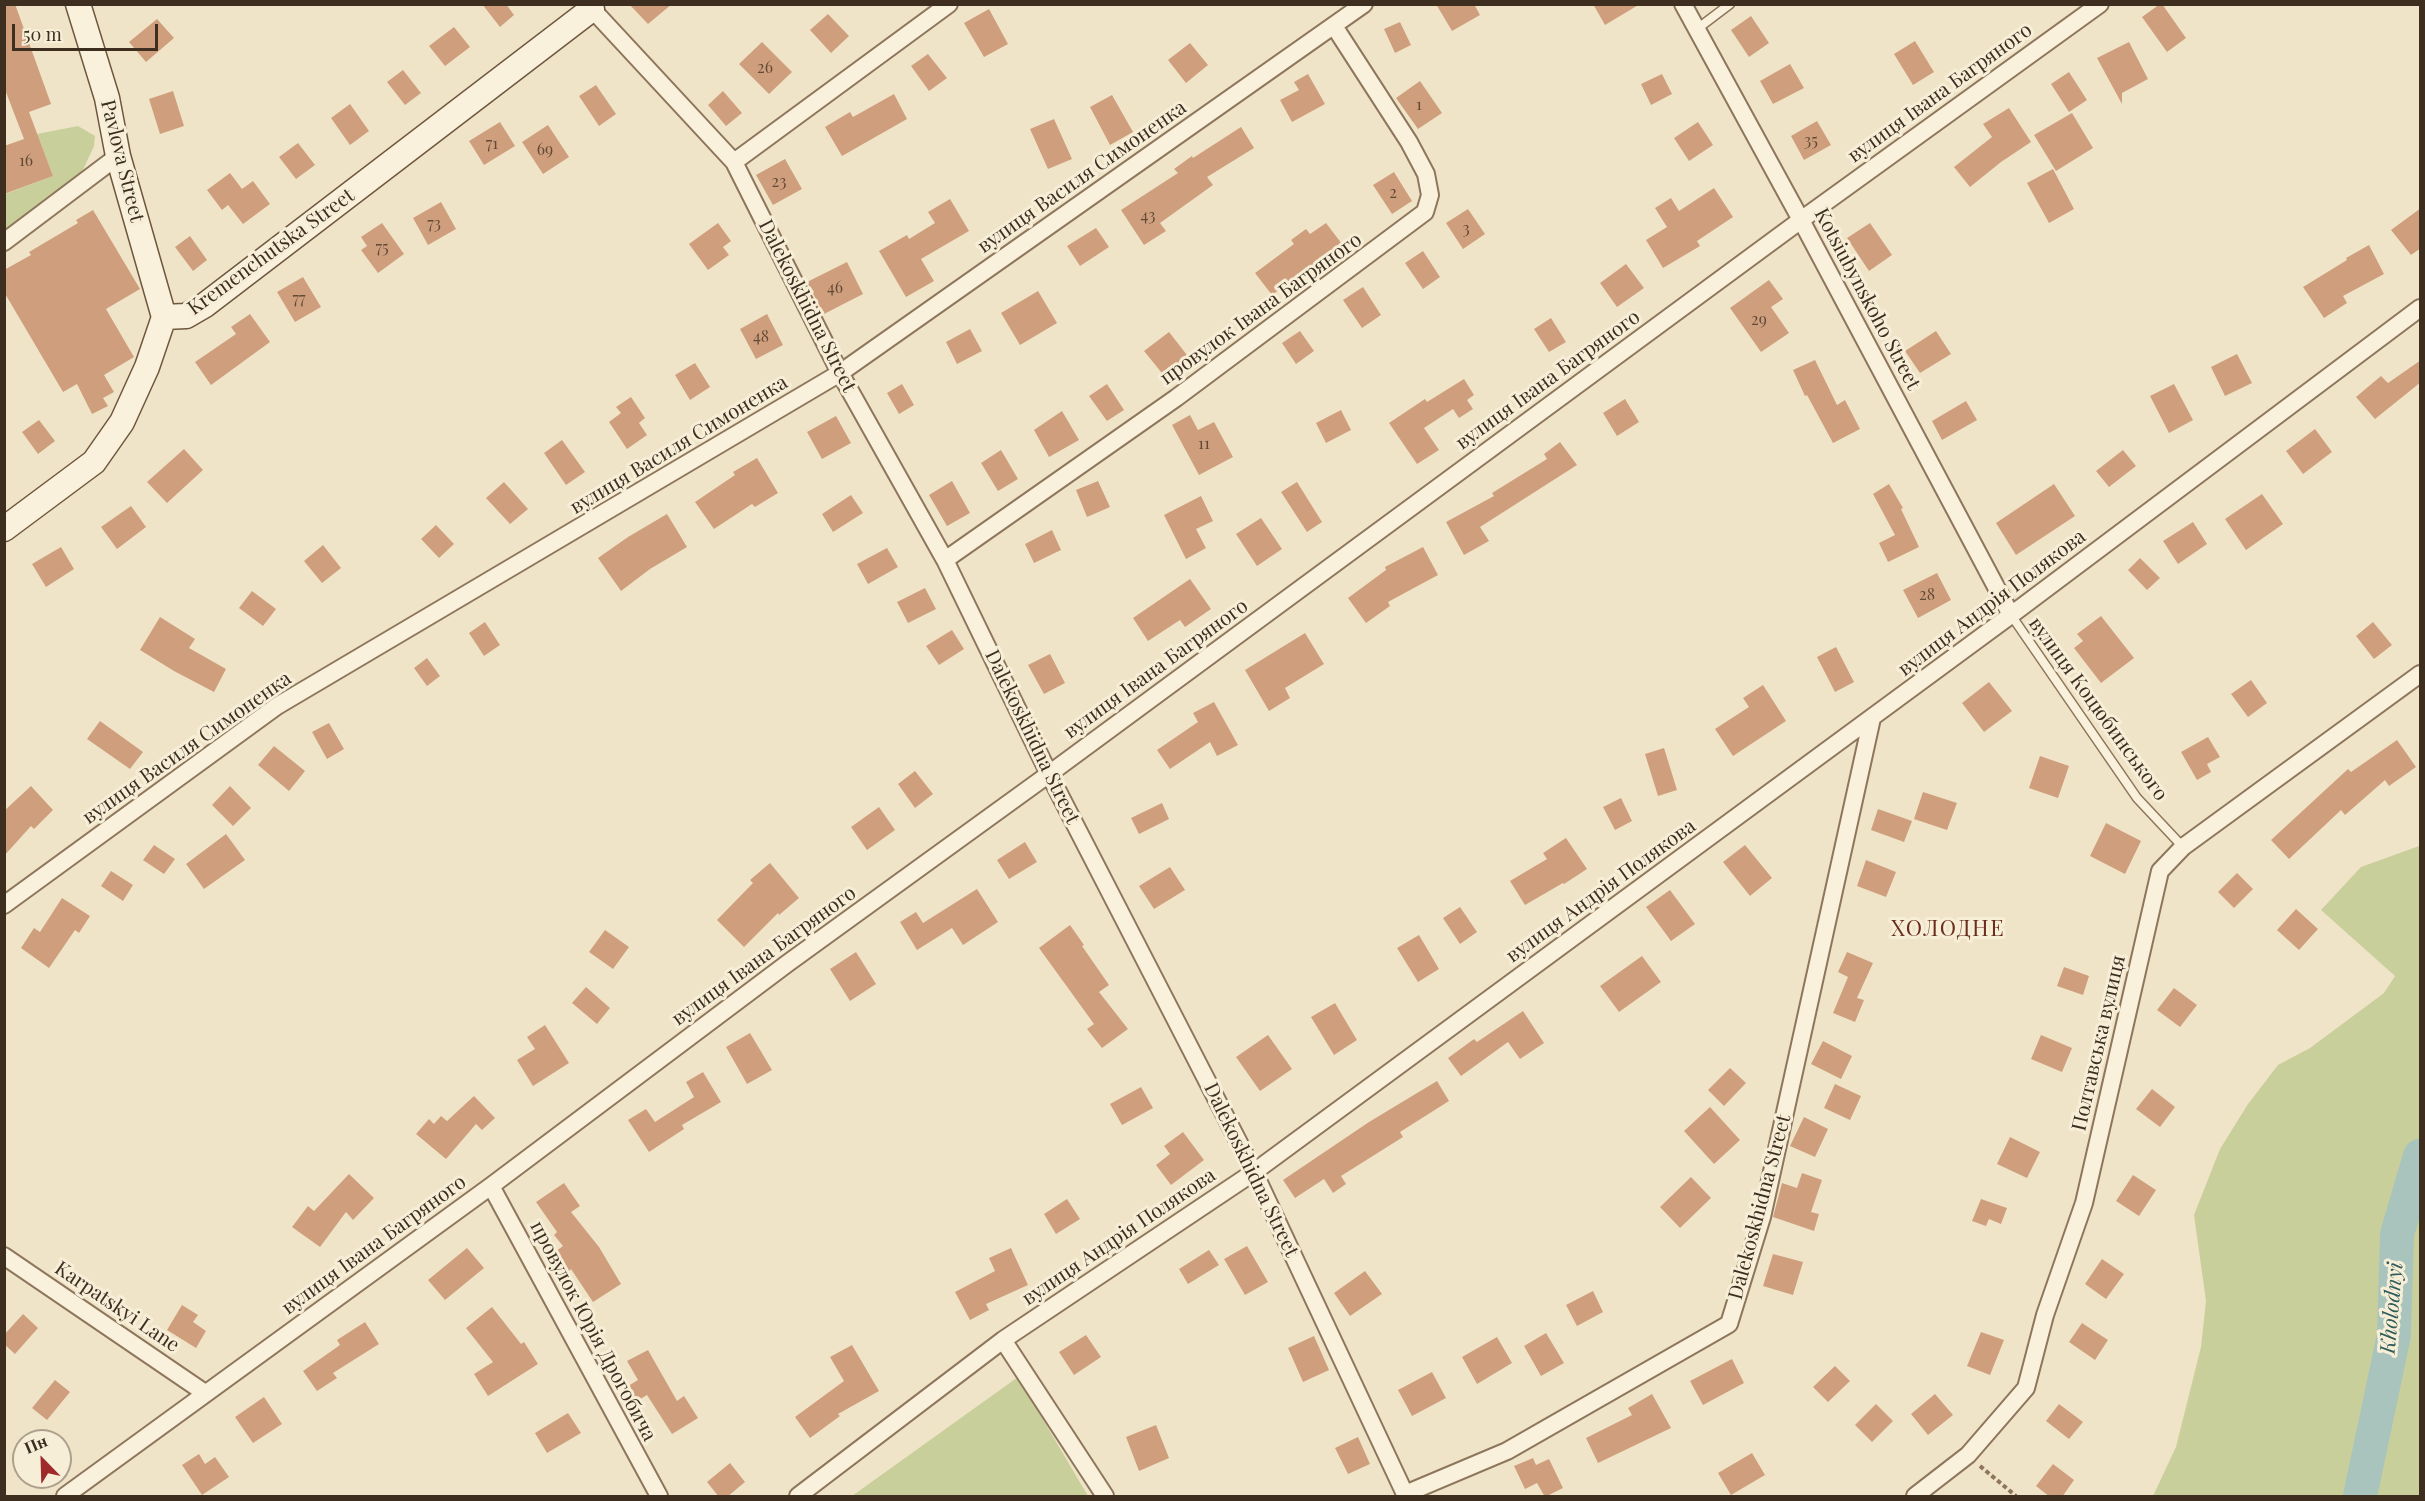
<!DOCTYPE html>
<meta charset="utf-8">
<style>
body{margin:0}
#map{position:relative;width:2425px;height:1501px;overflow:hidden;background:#f0e4c8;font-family:"Playfair Display",serif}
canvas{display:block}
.frame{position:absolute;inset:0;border:6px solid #3d2e20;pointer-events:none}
.north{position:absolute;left:12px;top:1429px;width:60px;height:60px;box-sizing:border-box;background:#f7eed8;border:2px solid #ada18e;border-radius:50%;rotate:337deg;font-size:16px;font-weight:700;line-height:24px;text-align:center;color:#3d2e20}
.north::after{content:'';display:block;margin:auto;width:21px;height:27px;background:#9e2a2b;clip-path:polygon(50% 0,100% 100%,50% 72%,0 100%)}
.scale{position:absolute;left:12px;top:24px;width:146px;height:27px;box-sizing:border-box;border:3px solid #3d2e20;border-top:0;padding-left:8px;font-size:18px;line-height:21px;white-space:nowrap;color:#3d2e20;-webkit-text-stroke:4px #f7eed8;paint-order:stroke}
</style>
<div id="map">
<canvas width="2425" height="1501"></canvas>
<div class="frame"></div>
<div class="north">Пн</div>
<div class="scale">50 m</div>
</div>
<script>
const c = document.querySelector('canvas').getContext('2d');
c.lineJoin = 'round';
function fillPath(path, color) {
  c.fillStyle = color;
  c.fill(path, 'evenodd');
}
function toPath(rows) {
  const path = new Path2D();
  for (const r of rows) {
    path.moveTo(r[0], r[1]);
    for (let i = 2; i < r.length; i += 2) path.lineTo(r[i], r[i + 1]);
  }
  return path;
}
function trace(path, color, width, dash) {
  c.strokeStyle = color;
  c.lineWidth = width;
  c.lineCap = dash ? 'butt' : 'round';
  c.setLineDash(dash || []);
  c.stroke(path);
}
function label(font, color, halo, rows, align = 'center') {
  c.font = font + ' "Playfair Display",serif';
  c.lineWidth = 6;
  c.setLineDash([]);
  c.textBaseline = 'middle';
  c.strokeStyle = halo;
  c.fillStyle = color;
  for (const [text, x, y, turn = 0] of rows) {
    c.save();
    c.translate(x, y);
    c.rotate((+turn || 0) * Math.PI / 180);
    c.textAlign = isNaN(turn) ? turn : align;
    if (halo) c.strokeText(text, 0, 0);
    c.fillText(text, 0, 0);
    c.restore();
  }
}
fillPath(toPath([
 [78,126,95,136,94,146,82,172,5,231,5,194,53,176,37,134],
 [2420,843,2420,1496,2153,1496,2176,1447,2201,1347,2206,1301,2194,1215,2220,1149,2248,1104,2278,1065,2310,1048,2384,993,2395,976,2321,910,2361,867,2419,846],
 [1018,1377,1088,1496,852,1496]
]), '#c9cf9b');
trace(toPath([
 [2360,1496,2394,1335,2397,1234,2420,1156]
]), '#a9c4bc', 34);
fillPath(toPath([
 [4,4,15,4,51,104,29,112,53,176,4,194,4,146,24,139,4,87],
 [482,4,506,4,514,15,500,27],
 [629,4,672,4,648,24],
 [1436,4,1474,4,1480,15,1452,31],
 [1593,4,1640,4,1605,25],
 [2160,4,2162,4,2186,38,2167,52,2142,17],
 [989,9,1008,44,984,57,964,23],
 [828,14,849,36,831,53,810,30],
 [1751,16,1769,43,1749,57,1731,30],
 [157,19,174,38,146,62,129,42],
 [1400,22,1411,45,1395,53,1384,29],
 [454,27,470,47,445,66,429,46],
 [1915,41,1934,72,1913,85,1894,54],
 [762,42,792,72,769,94,739,64],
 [2129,42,2148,79,2122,93,2122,104,2097,58],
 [1190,43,1208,65,1186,83,1168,60],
 [928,54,947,78,929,91,911,66],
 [1790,64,1804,88,1773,104,1760,81],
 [403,70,421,93,405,105,387,82],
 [2069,72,2087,100,2069,112,2051,84],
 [1308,74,1325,104,1292,122,1280,100,1299,90,1294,82],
 [1662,74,1672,94,1651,105,1641,84],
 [1420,81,1442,113,1418,129,1396,98],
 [596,85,616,114,599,126,579,96],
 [173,91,184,126,160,134,149,99],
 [723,91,742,113,726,126,708,105],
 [894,94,907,119,842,156,825,127,850,112,853,117],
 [1112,95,1133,132,1110,145,1090,107],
 [350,104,369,131,350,145,331,118],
 [2009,108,2031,142,2001,162,1970,187,1954,167,1992,137,1983,124],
 [2072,113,2093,148,2056,171,2034,135],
 [1054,119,1072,159,1048,169,1030,129],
 [1817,121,1831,145,1804,160,1791,136],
 [500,122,515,146,484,165,469,141],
 [1698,122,1713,145,1689,161,1674,138],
 [548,125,569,157,543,174,522,142],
 [1241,127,1254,148,1207,177,1213,185,1160,223,1166,231,1144,245,1121,210,1178,173,1174,169,1192,156,1193,158],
 [298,143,315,165,296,179,279,157],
 [785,159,802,189,773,205,756,175],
 [2053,169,2074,209,2049,223,2027,183],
 [1394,172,1412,201,1392,214,1373,185],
 [230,173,242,189,253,181,270,204,243,224,228,205,222,210,207,190],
 [1714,188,1733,217,1697,241,1700,246,1663,268,1646,240,1667,227,1655,208,1671,198,1679,211],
 [950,199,969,231,921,259,934,281,906,297,879,251,907,235,909,239,935,223,928,212],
 [441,202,456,229,428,245,413,218],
 [2421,208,2421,248,2411,255,2391,230],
 [1468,209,1485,234,1463,249,1446,223],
 [93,210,140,289,106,309,134,357,104,375,114,392,103,398,108,406,92,414,77,384,63,392,4,292,4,270,31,255,29,252,78,223,76,220],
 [382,223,404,254,378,273,361,250,367,246,361,237],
 [718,223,731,241,723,247,729,255,708,270,689,244],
 [1326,223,1342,244,1272,295,1255,273,1294,244,1291,240,1306,229,1310,234],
 [1870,223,1892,255,1869,271,1847,238],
 [1096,228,1109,247,1080,266,1067,246],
 [190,236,207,260,193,271,175,247],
 [2369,245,2384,274,2343,296,2347,303,2324,318,2303,287,2347,260,2346,258],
 [1423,251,1440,277,1423,289,1405,263],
 [847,262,863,294,824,314,807,282],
 [1626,264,1644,288,1617,307,1600,283],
 [303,277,321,307,295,322,277,292],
 [1769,280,1783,299,1771,307,1789,333,1761,352,1730,308],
 [1363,287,1381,315,1362,328,1343,300],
 [1038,291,1057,323,1020,345,1001,313],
 [250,314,270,342,211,385,195,362,236,334,231,327],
 [767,314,783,345,756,359,740,329],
 [1551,318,1566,342,1549,352,1534,329],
 [970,329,982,351,957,364,946,342],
 [1300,331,1314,351,1296,364,1282,343],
 [1936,331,1951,354,1920,373,1905,351],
 [1169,332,1194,364,1170,383,1144,351],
 [2237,354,2252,383,2225,396,2211,367],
 [1815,360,1837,405,1845,400,1860,429,1833,443,1807,395,1805,396,1793,370],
 [2421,360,2421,382,2375,419,2356,397,2381,376,2388,383],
 [695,363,710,387,690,400,675,375],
 [1464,379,1474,395,1467,400,1473,409,1459,418,1453,409,1424,428,1439,450,1417,464,1389,423,1425,399,1427,402],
 [902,384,914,405,899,414,887,393],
 [1107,384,1124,410,1107,421,1089,396],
 [2174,384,2193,420,2169,433,2150,396],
 [631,397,645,418,639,423,647,435,627,449,609,422,621,413,616,407],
 [1625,399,1639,422,1617,436,1603,413],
 [1966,401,1977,420,1942,440,1932,421],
 [1341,410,1351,430,1326,443,1316,423],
 [1062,411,1079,440,1049,457,1034,430],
 [1190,415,1198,430,1214,422,1233,457,1199,475,1172,425],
 [836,416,851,443,822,459,807,432],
 [39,420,55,441,38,454,22,432],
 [2315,429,2332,452,2303,474,2286,451],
 [562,440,585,472,566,485,544,453],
 [1560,442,1577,465,1480,527,1489,541,1464,555,1446,522,1494,496,1492,493,1547,459,1544,454],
 [184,449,203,470,167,503,147,482],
 [1001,450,1018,479,998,491,981,463],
 [2123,450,2136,466,2109,487,2096,471],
 [757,458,778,493,755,507,752,504,714,529,695,502,735,475,733,472],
 [952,481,970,513,947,526,929,495],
 [1098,481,1110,507,1087,517,1076,490],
 [504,482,528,509,510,524,486,498],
 [1297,482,1322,522,1307,532,1281,492],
 [1889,484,1903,508,1901,509,1919,547,1888,562,1879,543,1895,535,1873,494],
 [2054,484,2075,516,2016,555,1996,523],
 [2262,494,2283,524,2246,550,2225,519],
 [851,495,863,513,833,532,822,514],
 [1201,496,1213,521,1196,529,1206,548,1186,559,1164,515],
 [131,506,146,527,117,549,101,527],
 [667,514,687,547,650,569,621,591,598,558,628,537],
 [1261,518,1282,549,1257,566,1236,534],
 [2193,522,2207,544,2178,564,2163,541],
 [436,525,454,544,439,558,421,539],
 [1052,530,1061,550,1034,563,1025,544],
 [323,545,341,568,322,583,304,561],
 [61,547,74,569,46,587,32,564],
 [1423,547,1438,575,1388,602,1390,606,1366,623,1348,598,1386,570,1385,567],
 [887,548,898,567,868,584,857,564],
 [2140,558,2160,578,2147,590,2128,570],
 [1937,573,1951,600,1918,618,1903,590],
 [1190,579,1211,609,1185,627,1180,620,1148,641,1133,618],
 [925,588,936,609,908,623,897,602],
 [252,591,276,609,263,626,239,608],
 [2101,616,2134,658,2101,683,2074,648,2083,641,2077,634],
 [160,617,195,639,189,648,226,669,214,692,174,671,140,650],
 [485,622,500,645,484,656,469,633],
 [2373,622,2392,645,2374,659,2356,636],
 [952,630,964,649,939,665,926,646],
 [1305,633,1324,664,1285,688,1290,698,1269,711,1245,670],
 [1836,647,1854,682,1835,692,1817,657],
 [1050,654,1065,683,1044,694,1028,665],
 [427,658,440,676,427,686,414,668],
 [2251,680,2267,703,2248,717,2231,694],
 [1989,682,2012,711,1984,732,1962,703],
 [1763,685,1786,721,1733,756,1715,729,1749,707,1743,698],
 [1214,702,1238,745,1217,756,1210,742,1170,769,1157,750,1198,722,1193,713],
 [100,721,143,752,130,769,87,739],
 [329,723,344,749,327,759,312,732],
 [2208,737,2220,757,2207,764,2211,772,2197,780,2181,752],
 [2397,740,2416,767,2389,786,2385,780,2345,815,2341,810,2289,859,2271,840,2348,769,2351,772],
 [274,746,305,771,289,791,258,765],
 [1664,748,1677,790,1658,796,1645,754],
 [2040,756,2069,766,2058,798,2029,788],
 [915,771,933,794,915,808,898,784],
 [31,786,53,810,34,829,31,826,4,856,4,811],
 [230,786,251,808,233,826,212,805],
 [1923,792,1957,803,1947,830,1914,819],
 [1621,798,1632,821,1615,830,1603,807],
 [1162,803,1169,819,1139,834,1131,818],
 [879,807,895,830,867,850,851,827],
 [1878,809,1912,821,1904,842,1871,830],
 [2106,823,2141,841,2125,874,2090,856],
 [226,834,245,860,204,889,186,864],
 [1566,838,1587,869,1564,884,1563,883,1525,905,1510,881,1547,859,1543,853],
 [1025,842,1037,862,1009,879,997,860],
 [154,845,175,859,164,874,143,860],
 [1745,845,1772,878,1750,896,1723,862],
 [1866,860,1896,872,1886,897,1857,886],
 [770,863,799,898,779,915,778,913,744,947,717,920,753,883,750,880],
 [1170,867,1185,890,1154,909,1139,886],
 [111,871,133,885,123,901,101,886],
 [2237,873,2253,889,2234,908,2218,892],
 [977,889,998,922,963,945,952,928,917,950,900,922,916,912,923,923],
 [1670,890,1695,924,1671,941,1646,907],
 [62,898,90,916,79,933,75,930,49,968,21,948,34,928,40,932],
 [1460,907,1477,932,1460,944,1443,918],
 [2296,909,2318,929,2299,950,2277,930],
 [1070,925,1084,945,1082,946,1109,985,1099,992,1128,1029,1102,1048,1087,1029,1094,1024,1039,948],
 [605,930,629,947,613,969,589,952],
 [1419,935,1439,969,1418,982,1397,948],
 [856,952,876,984,850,1001,830,969],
 [1847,952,1873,963,1857,998,1864,1000,1855,1022,1833,1013,1848,977,1838,972],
 [1642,956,1661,982,1619,1012,1600,986],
 [2064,967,2089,976,2083,995,2057,986],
 [586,987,610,1008,597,1024,572,1003],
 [2174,988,2197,1005,2180,1027,2157,1010],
 [1335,1003,1357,1040,1334,1055,1311,1017],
 [1523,1011,1544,1043,1520,1059,1508,1042,1461,1076,1448,1058,1474,1039,1477,1042],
 [545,1025,569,1063,533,1086,517,1060,535,1049,527,1037],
 [750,1033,772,1070,747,1084,726,1047],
 [1268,1035,1292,1069,1260,1091,1236,1057],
 [2041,1035,2072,1048,2062,1072,2031,1059],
 [1823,1041,1852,1056,1841,1079,1811,1064],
 [1730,1068,1746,1083,1724,1106,1708,1090],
 [703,1072,721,1102,682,1125,684,1129,649,1152,628,1120,646,1109,655,1122,694,1097,686,1082],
 [1437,1081,1449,1101,1400,1132,1403,1137,1341,1176,1346,1184,1333,1193,1324,1179,1295,1198,1283,1180,1369,1122],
 [1835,1084,1861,1096,1850,1120,1824,1108],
 [1141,1087,1153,1108,1122,1125,1110,1104],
 [2152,1089,2175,1107,2160,1127,2136,1109],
 [474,1096,495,1118,482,1130,476,1124,446,1159,416,1134,429,1119,434,1124,441,1116,447,1121],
 [1710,1107,1740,1140,1714,1164,1684,1131],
 [1804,1117,1828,1129,1815,1157,1790,1146],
 [1183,1132,1204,1160,1171,1185,1156,1165,1170,1154,1164,1146],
 [2010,1137,2040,1152,2027,1178,1997,1164],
 [1802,1173,1822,1180,1811,1212,1819,1214,1814,1231,1773,1217,1782,1183,1797,1188],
 [349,1174,374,1198,353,1220,346,1212,320,1247,292,1227,308,1206,314,1211],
 [2133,1175,2156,1190,2139,1216,2116,1201],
 [1691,1177,1711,1198,1680,1228,1660,1207],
 [564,1183,580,1206,571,1212,599,1247,621,1284,593,1302,571,1269,567,1273,552,1254,563,1246,554,1235,557,1232,536,1202],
 [1067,1199,1080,1219,1056,1234,1044,1214],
 [1981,1199,2007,1208,2001,1224,1989,1219,1986,1226,1972,1221],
 [1247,1246,1268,1282,1245,1295,1224,1259],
 [467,1248,484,1268,445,1300,428,1280],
 [1011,1248,1028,1285,986,1304,989,1310,970,1320,955,1292,995,1271,989,1258],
 [1209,1250,1219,1265,1188,1284,1179,1269],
 [1773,1254,1803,1262,1793,1295,1763,1286],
 [2102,1259,2124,1274,2106,1299,2085,1284],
 [1365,1271,1382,1294,1350,1316,1334,1293],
 [1593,1291,1603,1312,1577,1326,1566,1305],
 [182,1305,198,1315,193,1322,206,1331,196,1348,167,1330],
 [492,1307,521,1344,524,1342,538,1364,488,1396,474,1374,493,1362,466,1328],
 [23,1314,38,1328,15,1354,4,1344,4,1335],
 [365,1322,379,1344,333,1373,337,1378,317,1391,303,1371,340,1345,337,1340],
 [2082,1323,2108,1340,2095,1360,2069,1342],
 [1981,1332,2004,1340,1990,1375,1967,1366],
 [1546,1333,1564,1363,1541,1376,1524,1346],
 [1086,1335,1101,1357,1074,1375,1059,1352],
 [1314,1336,1329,1370,1303,1382,1288,1348],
 [1497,1337,1512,1363,1477,1384,1462,1357],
 [852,1345,879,1391,838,1414,840,1416,810,1438,795,1417,844,1381,830,1357],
 [648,1350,677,1401,684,1396,698,1418,672,1434,647,1395,632,1404,623,1389,638,1380,627,1361],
 [1732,1359,1744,1383,1703,1405,1690,1381],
 [1835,1366,1850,1381,1828,1402,1813,1387],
 [1432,1372,1446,1398,1412,1416,1398,1390],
 [55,1380,70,1392,47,1420,32,1408],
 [1652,1394,1671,1428,1598,1463,1586,1438,1632,1415,1628,1408],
 [1935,1394,1953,1415,1928,1435,1911,1414],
 [264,1397,282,1424,253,1443,235,1417],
 [1876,1404,1893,1421,1872,1442,1855,1425],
 [2059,1404,2083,1422,2069,1439,2046,1421],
 [568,1413,581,1433,547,1453,535,1433],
 [1156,1425,1169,1458,1139,1471,1126,1437],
 [1358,1437,1370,1464,1348,1474,1335,1448],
 [1752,1453,1765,1475,1731,1495,1718,1473],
 [199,1454,205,1464,215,1457,229,1477,202,1495,182,1465],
 [1533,1458,1536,1465,1549,1459,1563,1488,1545,1497,1537,1483,1525,1489,1514,1466],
 [730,1463,745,1482,727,1497,719,1497,707,1482],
 [2053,1464,2074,1480,2062,1497,2050,1497,2036,1486]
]), '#cf9f7d');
const lane = toPath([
 [1697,29,1730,4],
 [2011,615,2137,798,2183,847]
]);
const street = toPath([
 [1683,4,1801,220,2011,615],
 [592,9,734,162,840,373,945,560,1049,774,1254,1172,1405,1494,1507,1451,1729,1324,1762,1217,1872,718],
 [734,162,949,4],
 [4,242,118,156],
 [945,560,1176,398,1425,212,1430,195,1426,174,1409,142,1334,26],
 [4,905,277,706,840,373,1364,4],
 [491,1186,659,1496],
 [4,1256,205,1393],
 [1003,1340,1105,1496],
 [65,1496,491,1186,788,963,1049,774,1801,220,2100,4],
 [798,1496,1003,1340,1254,1172,2011,615,2420,308],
 [1915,1496,1968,1455,2026,1388,2045,1315,2084,1203,2160,871,2183,847,2420,674]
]);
const secondary = toPath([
 [78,4,107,98,118,156,164,317],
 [4,529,94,462,122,422,147,367,164,317,186,316,205,305,592,9,588,4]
]);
trace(lane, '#8d765c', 11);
trace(street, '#8d765c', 20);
trace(secondary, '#6f573f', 27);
trace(toPath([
 [1980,1466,2016,1496]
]), '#8d765c', 4, [4.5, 3]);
trace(lane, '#faf1dc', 8);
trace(street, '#faf1dc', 16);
trace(secondary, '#faf1dc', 24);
label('16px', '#624a37', null, [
 ["26",765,68],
 ["1",1419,105],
 ["35",1811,141],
 ["71",492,144],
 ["69",545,150],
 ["16",26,161],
 ["23",779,182],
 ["2",1393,193],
 ["43",1148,216],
 ["73",434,224],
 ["3",1466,229],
 ["75",382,248],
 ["46",835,288],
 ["77",299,299],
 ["29",1759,320],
 ["48",761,337],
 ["11",1204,444],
 ["28",1927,595]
]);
label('20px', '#3d2e20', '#f7eed8', [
 ["вулиця Івана Багряного",1940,93,-36],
 ["Pavlova Street",122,161,76],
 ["вулиця Василя Симоненка",1082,177,-35],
 ["Kremenchutska Street",271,252,-36],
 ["Kotsiubynskoho Street",1867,299,62],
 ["Dalekoskhidna Street",807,306,63],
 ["провулок Івана Багряного",1261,309,-36],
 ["вулиця Івана Багряного",1548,380,-36],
 ["вулиця Василя Симоненка",679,445,-31],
 ["вулиця Андрія Полякова",1992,603,-37],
 ["вулиця Івана Багряного",1156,669,-36],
 ["вулиця Коцюбинського",2098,709,54],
 ["Dalekoskhidna Street",1032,737,64],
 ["вулиця Василя Симоненка",187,748,-35],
 ["вулиця Андрія Полякова",1601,891,-36],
 ["вулиця Івана Багряного",764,956,-36],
 ["Полтавська вулиця",2099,1043,-77],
 ["Dalekoskhidna Street",1251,1170,64],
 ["Dalekoskhidna Street",1760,1207,-75],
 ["вулиця Андрія Полякова",1119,1237,-34],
 ["вулиця Івана Багряного",374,1245,-36],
 ["Karpatskyi Lane",117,1307,34],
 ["провулок Юрія Дрогобича",593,1331,62]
]);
label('italic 21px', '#2f5d5a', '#f7eed8', [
 ["Kholodnyi",2392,1308,-85]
]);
c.letterSpacing = '1.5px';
label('22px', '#6b2e1e', '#f7eed8', [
 ["ХОЛОДНЕ",1948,929]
]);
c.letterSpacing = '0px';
</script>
